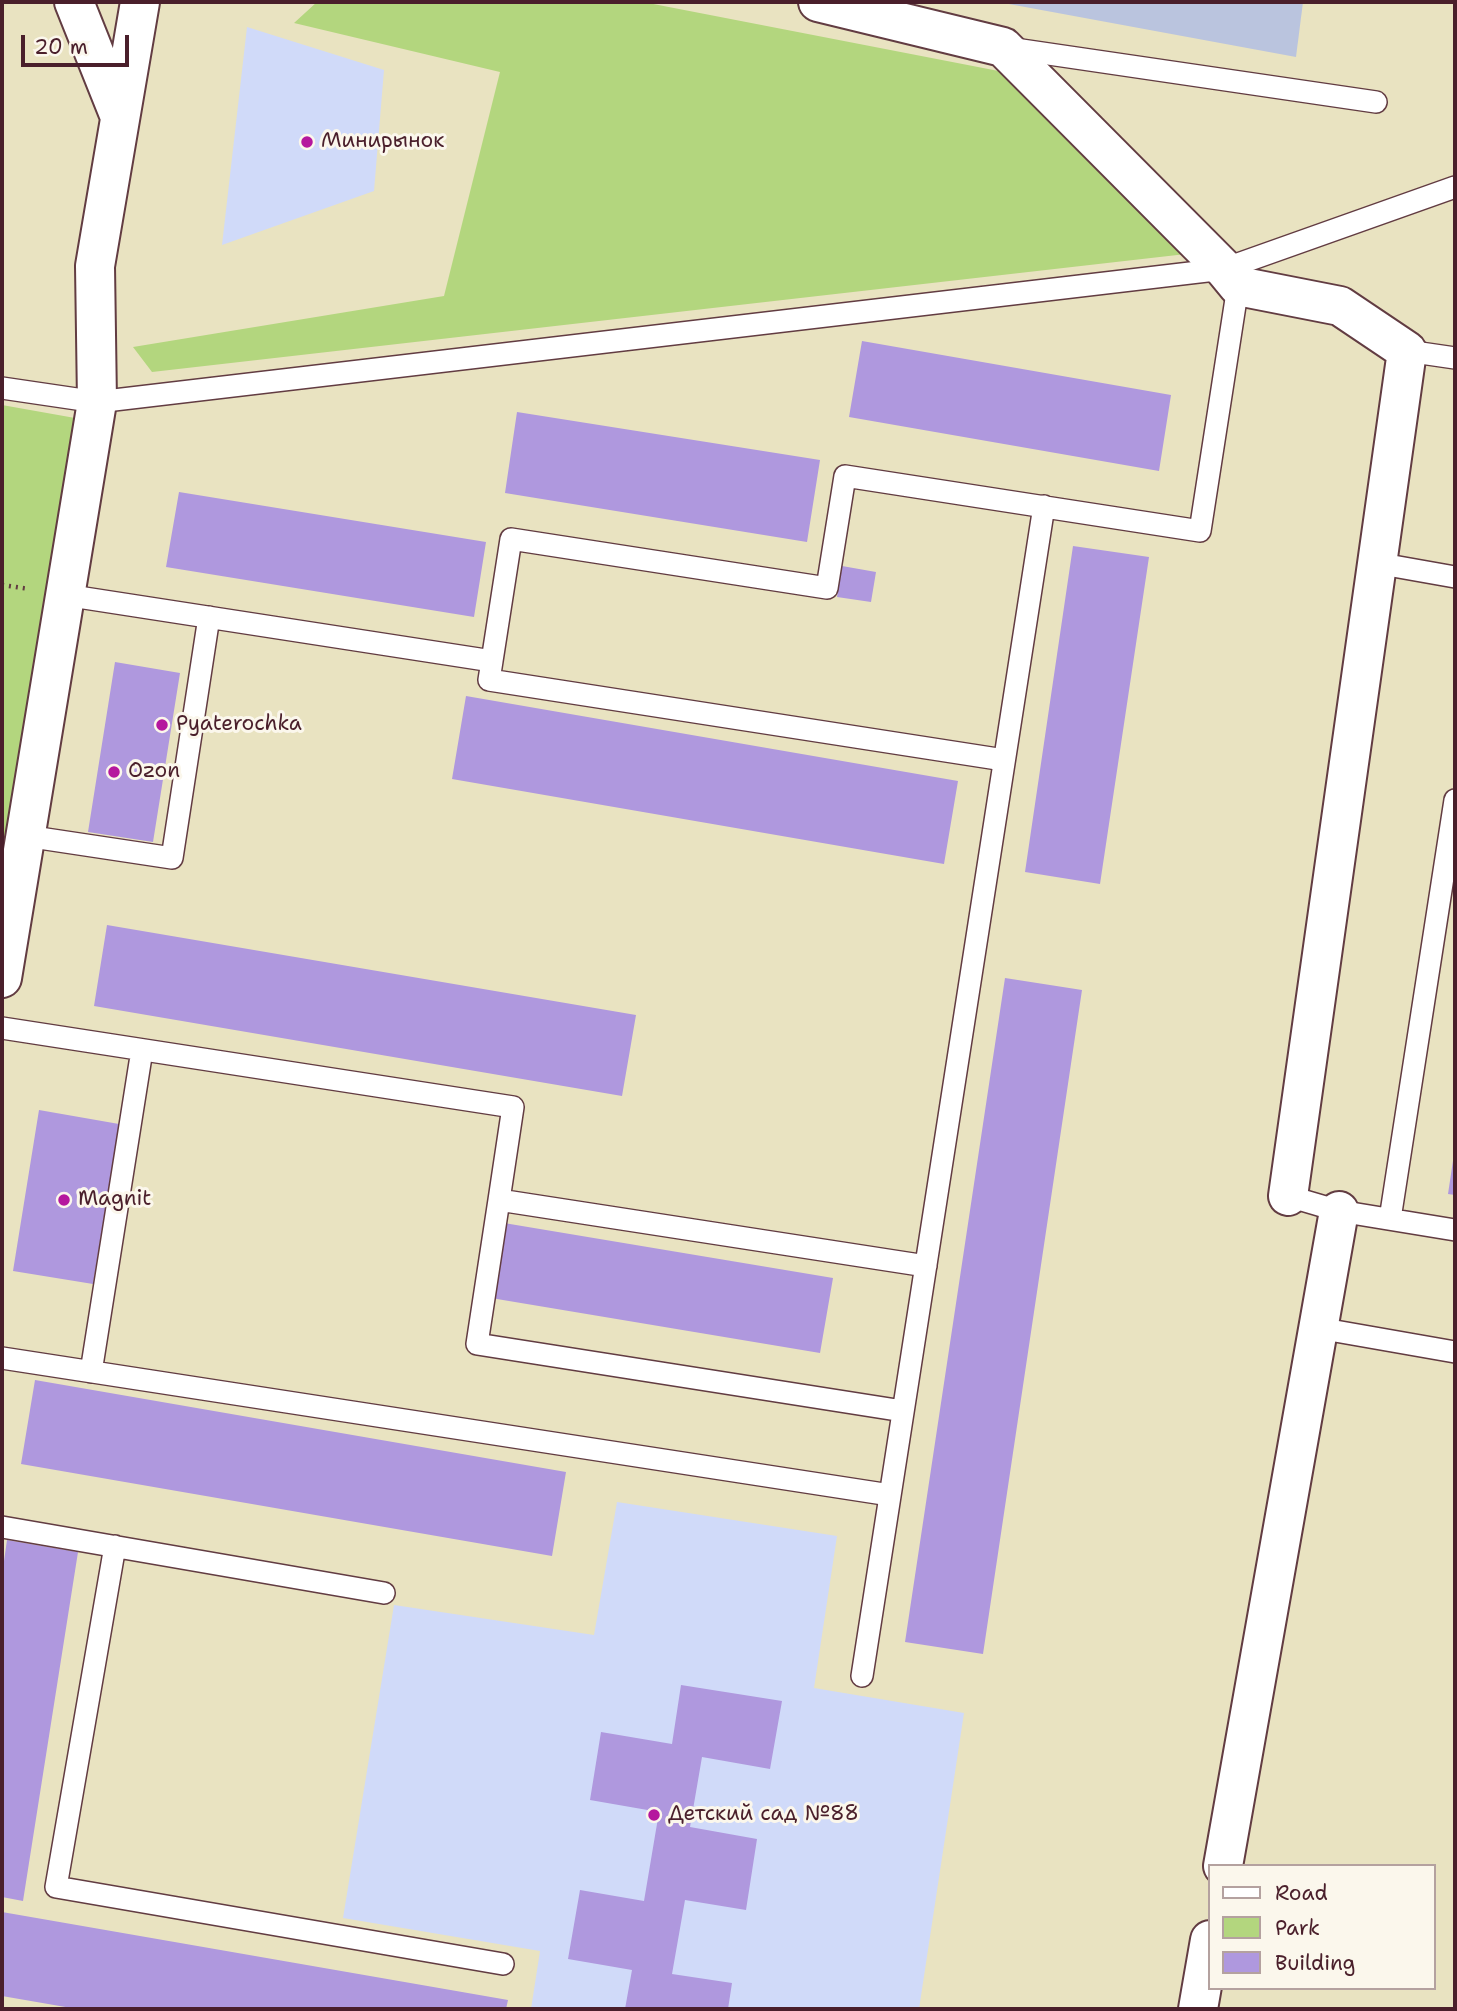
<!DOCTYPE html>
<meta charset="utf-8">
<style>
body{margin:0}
#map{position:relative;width:1457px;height:2011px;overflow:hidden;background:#e9e3c1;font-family:"Shantell Sans",sans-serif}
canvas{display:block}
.frame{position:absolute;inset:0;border:4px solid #4a1f2b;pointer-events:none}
.legend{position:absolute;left:1208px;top:1864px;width:228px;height:126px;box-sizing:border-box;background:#fbf7ec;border:2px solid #b4a19f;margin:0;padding:9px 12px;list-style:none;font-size:21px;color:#4a1f2b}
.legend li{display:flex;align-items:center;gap:14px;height:35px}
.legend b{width:35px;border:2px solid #b4a19f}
.scale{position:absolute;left:21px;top:35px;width:108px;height:32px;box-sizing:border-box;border:4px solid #4a1f2b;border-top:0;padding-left:9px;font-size:21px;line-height:24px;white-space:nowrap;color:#4a1f2b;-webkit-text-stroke:5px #fbf7ec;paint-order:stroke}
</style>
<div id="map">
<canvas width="1457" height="2011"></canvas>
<div class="frame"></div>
<ul class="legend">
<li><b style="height:9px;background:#fff"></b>Road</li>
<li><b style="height:19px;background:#b3d67e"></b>Park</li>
<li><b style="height:19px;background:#af98de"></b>Building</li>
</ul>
<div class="scale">20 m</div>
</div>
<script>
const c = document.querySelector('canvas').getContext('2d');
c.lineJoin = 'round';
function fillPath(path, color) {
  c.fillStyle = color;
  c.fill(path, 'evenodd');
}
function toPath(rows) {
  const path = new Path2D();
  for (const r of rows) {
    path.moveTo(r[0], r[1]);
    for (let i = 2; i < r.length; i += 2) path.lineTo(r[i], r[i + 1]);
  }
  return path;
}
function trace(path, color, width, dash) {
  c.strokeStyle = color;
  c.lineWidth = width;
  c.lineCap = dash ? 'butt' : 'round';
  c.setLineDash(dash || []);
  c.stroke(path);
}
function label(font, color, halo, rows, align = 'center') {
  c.font = font + ' "Shantell Sans",sans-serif';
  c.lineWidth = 6;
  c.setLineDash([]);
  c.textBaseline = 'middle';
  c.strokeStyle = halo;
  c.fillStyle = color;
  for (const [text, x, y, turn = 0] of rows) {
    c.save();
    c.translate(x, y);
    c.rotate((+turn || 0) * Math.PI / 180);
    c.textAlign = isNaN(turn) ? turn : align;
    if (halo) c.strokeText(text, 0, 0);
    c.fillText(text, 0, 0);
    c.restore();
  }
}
fillPath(toPath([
 [247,27,384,70,374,191,222,245],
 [617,1502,837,1536,814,1688,964,1713,919,2009,531,2009,540,1951,343,1918,394,1605,594,1635]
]), '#d0daf9');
fillPath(toPath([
 [998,2,1303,2,1296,57]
]), '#bac4de');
fillPath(toPath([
 [317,2,643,2,1014,74,1186,254,152,372,133,347,444,296,500,72,294,23],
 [2,405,75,418,2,864]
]), '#b3d67e');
fillPath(toPath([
 [862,341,1171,395,1159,471,849,417],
 [517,412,820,460,807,542,505,493],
 [179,492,486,542,474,617,166,567],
 [1073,546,1149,557,1100,884,1025,872],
 [842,566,876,572,871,602,837,597],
 [115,662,180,673,153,842,88,832],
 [466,696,958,781,944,864,452,779],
 [107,925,636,1015,622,1096,94,1006],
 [1005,978,1082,990,983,1654,905,1642],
 [39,1110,119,1124,93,1284,13,1271],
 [1454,1154,1455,1154,1455,1195,1448,1194],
 [504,1223,833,1278,820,1353,491,1298],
 [35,1380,566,1472,552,1556,21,1464],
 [7,1540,78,1552,23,1901,2,1897,2,1575],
 [681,1685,782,1701,770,1769,702,1757,690,1827,757,1839,746,1910,685,1900,672,1974,732,1983,728,2009,625,2009,632,1970,568,1959,580,1890,644,1901,659,1812,590,1800,601,1732,672,1744],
 [2,1912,508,2000,506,2009,77,2009,2,1996]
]), '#af98de');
const service = toPath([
 [1008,48,1376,102],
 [1407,351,1455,358],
 [2,388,97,402,1224,269,1455,187],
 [1376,563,1455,577],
 [65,595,492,661,511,539,827,588,845,476,1200,531,1238,286],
 [492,661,489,680,1004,760],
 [26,836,172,858,209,617],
 [2,1028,513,1107,499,1200,926,1266],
 [1288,1196,1339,1211,1455,1230],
 [499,1200,477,1344,903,1411],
 [1390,1219,1455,800],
 [1318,1328,1455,1352],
 [2,1358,890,1495],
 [91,1372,142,1050],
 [2,1527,384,1593],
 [115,1546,56,1887,503,1964],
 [862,1676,1044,506]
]);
const minor = toPath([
 [74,2,120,117],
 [818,2,1003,47,1224,269,1238,286,1340,306,1407,351,1288,1196],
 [2,978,97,402,95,266,140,2],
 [1223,1866,1339,1211],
 [1198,2009,1210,1940]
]);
trace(service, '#623c42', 24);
trace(minor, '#623c42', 42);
trace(toPath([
 [2,585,29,589]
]), '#623c42', 4.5, [2, 5]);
trace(service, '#fff', 21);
trace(minor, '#fff', 38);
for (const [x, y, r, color] of [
 [307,142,7,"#b5179e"],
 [162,725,7,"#b5179e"],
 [114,772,7,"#b5179e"],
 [64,1200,7,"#b5179e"],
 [654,1815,7,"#b5179e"]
]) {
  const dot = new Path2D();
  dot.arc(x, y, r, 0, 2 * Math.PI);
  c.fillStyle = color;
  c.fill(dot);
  trace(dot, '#fbf7ec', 2.5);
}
label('21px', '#4a1f2b', '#fbf7ec', [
 ["Минирынок",321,142],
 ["Pyaterochka",176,725],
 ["Ozon",128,772],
 ["Magnit",78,1200],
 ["Детский сад №88",668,1815]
], 'left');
</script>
